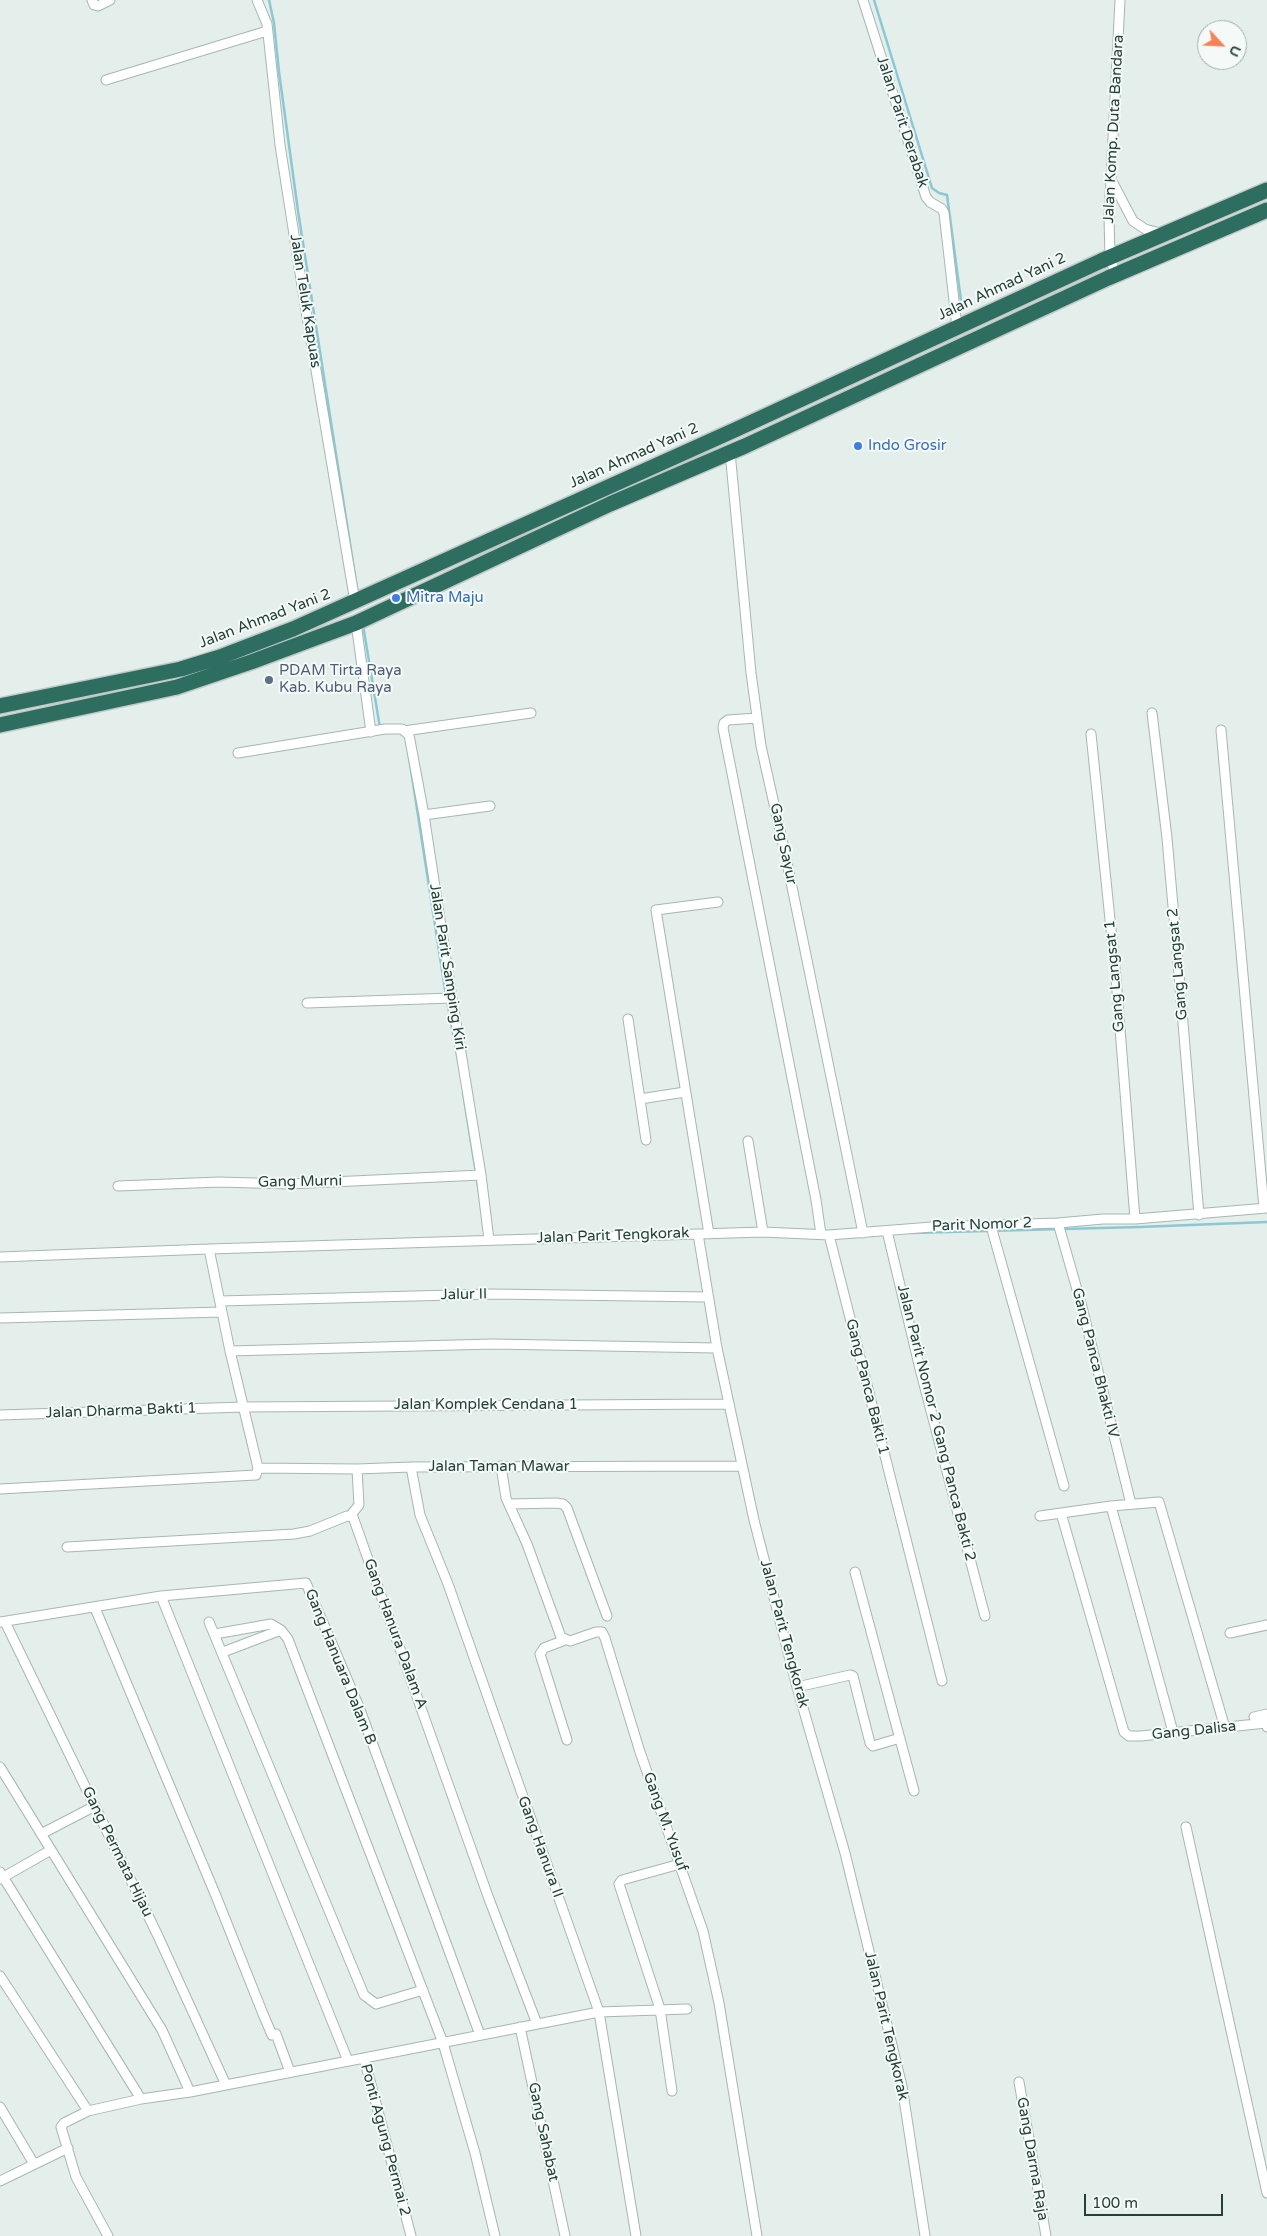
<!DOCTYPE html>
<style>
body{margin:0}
#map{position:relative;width:1267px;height:2236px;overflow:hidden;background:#e4eeea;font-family:"Varela Round",sans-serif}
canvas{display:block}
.north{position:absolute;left:1197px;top:20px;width:50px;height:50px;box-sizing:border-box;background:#f5faf8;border:1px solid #a1b0ac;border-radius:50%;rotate:115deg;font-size:14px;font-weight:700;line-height:20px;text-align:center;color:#234139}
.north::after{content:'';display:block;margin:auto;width:18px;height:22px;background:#f6825b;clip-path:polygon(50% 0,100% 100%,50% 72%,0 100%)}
.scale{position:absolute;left:1084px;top:2194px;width:139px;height:22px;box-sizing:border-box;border:2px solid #234139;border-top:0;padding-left:6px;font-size:15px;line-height:18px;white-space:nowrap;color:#234139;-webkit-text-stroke:4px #f5faf8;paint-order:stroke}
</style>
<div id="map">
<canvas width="1267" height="2236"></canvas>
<div class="north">U</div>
<div class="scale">100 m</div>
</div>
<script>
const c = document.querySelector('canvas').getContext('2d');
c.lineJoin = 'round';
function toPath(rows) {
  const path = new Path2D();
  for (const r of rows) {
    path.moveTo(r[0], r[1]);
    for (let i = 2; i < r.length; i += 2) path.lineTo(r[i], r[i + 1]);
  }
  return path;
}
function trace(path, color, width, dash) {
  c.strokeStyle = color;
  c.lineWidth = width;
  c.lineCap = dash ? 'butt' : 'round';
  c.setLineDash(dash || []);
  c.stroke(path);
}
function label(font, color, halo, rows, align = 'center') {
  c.font = font + ' "Varela Round",sans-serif';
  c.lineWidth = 4;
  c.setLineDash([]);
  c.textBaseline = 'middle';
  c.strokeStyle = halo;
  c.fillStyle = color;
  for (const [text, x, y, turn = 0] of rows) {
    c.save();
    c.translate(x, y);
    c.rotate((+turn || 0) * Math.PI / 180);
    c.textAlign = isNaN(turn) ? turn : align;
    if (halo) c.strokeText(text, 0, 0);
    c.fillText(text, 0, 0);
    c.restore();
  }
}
trace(toPath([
 [269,0,274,23,279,72,298,211,358,595],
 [874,0,932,188,939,193,947,195,962,308],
 [363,625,380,728],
 [409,757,446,996],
 [447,1001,458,1060],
 [463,1092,480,1198],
 [911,1233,1139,1227,1267,1222]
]), '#8bc8d4', 2.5);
const street = toPath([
 [92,0,94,5,98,6,110,0],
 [257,0,267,24,280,145,305,305,355,602],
 [863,0,926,197,930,202,942,209,944,213,957,327],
 [106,80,267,31],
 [1113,183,1133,221,1145,229,1164,234],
 [1116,275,1110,258,1109,217,1120,0],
 [730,452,751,673,761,746,785,853,863,1233],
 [356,623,371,732],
 [1152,713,1167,838,1178,963,1199,1215],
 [757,718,728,720,724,723,723,728,816,1200,821,1234],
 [1221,730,1264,1208],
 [404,731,531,713],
 [1091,734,1116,978,1135,1219],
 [238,753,385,729,402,729,409,735,424,815,452,998,481,1175,489,1240],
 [424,815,490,806],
 [307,1003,452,998],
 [628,1019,646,1140],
 [640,1099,685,1092],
 [748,1141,763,1232],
 [118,1186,219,1182,289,1184,481,1175],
 [1058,1223,1082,1307,1131,1504],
 [991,1226,1064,1486],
 [887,1231,920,1369,985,1616],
 [698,1234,763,1232,829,1235,932,1227,1058,1223,1103,1219,1135,1219,1267,1208],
 [709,1234,656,910,718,902],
 [829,1235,942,1681],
 [0,1257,209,1249],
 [220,1301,492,1294,708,1297],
 [0,1318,222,1312],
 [230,1351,492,1344,717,1348],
 [0,1415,243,1407,729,1404],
 [501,1466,506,1498,527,1544,561,1637,570,1641,596,1632,602,1632,605,1638,640,1752,703,1931,719,2003,757,2236],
 [411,1467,420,1515,448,1584,599,2012,636,2236],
 [258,1468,357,1469,411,1467,741,1466],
 [0,1489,256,1475,258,1468,230,1351,209,1249,698,1234,717,1348,754,1520,797,1687,845,1853,902,2086,925,2236],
 [510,1504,556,1503,563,1504,567,1508,607,1616],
 [1111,1506,1173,1732],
 [1061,1513,1124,1732,1129,1736,1141,1736,1266,1723,1267,1727],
 [350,1516,359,1505,357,1469],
 [1040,1516,1111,1506,1159,1502,1225,1728],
 [67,1547,294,1534,310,1531,347,1516,353,1517,489,1899,537,2024],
 [855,1572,914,1791],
 [161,1596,348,2061],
 [95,1608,216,1896,263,2014,272,2035,276,2034,290,2072],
 [0,1622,161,1596,306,1583,359,1707,480,2035],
 [5,1622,158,1936,226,2085],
 [209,1622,364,1995,376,2004,423,1990],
 [1230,1633,1267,1625],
 [215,1634,271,1624,281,1630,288,1639,443,2043,475,2153,495,2236],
 [565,1640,544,1648,540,1654,567,1740],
 [223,1652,281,1630],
 [797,1687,850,1675,853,1676,870,1743,873,1746,900,1738],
 [1254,1717,1267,1714],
 [0,1767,162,2030,190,2092],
 [1186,1827,1267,2193],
 [41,1834,95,1806],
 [0,1872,141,2099],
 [0,1879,51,1850],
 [0,1976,88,2111,141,2099,190,2092,364,2058,411,2236],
 [520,2027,565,2236],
 [364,2058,599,2012,687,2009],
 [1019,2082,1046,2236],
 [672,2091,660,2009,619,1884,622,1880,680,1864],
 [0,2107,34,2164],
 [88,2111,64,2123,61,2127,76,2177,108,2236],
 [0,2181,68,2148]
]);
const highway = toPath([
 [0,706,181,669,220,657,293,629,737,429,1101,261,1267,190],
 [0,725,177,687,251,662,356,623,610,504,745,446,1108,278,1267,210]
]);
trace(street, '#a6b7b1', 11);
trace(highway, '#c1cac8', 18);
trace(street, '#fff', 9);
trace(highway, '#2e6e61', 15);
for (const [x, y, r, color] of [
 [858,446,5,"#3f7fe0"],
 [396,598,5,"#3f7fe0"],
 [269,680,5,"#5c6f8a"]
]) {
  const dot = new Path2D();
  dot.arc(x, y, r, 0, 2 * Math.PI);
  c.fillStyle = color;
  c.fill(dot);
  trace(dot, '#f5faf8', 2);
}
label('15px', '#234139', '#f5faf8', [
 ["Jalan Parit Derabak",902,122,72],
 ["Jalan Komp. Duta Bandara",1114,129,-87],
 ["Jalan Ahmad Yani 2",1002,287,-25],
 ["Jalan Teluk Kapuas",305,301,81],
 ["Jalan Ahmad Yani 2",634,456,-24],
 ["Jalan Ahmad Yani 2",265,619,-21],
 ["Gang Sayur",783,844,78],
 ["Gang Langsat 2",1178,964,-95],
 ["Jalan Parit Samping Kiri",447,967,81],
 ["Gang Langsat 1",1115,976,-95],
 ["Gang Murni",300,1182,-1],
 ["Parit Nomor 2",982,1225,-2],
 ["Jalan Parit Tengkorak",613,1236,-2],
 ["Jalur II",464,1295,-1],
 ["Gang Panca Bhakti IV",1095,1363,76],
 ["Gang Panca Bakti 1",867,1387,76],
 ["Jalan Komplek Cendana 1",486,1405],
 ["Jalan Dharma Bakti 1",121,1411,-2],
 ["Jalan Parit Nomor 2 Gang Panca Bakti 2",936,1423,76],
 ["Jalan Taman Mawar",499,1467],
 ["Gang Hanura Dalam A",395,1634,70],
 ["Jalan Parit Tengkorak",784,1634,75],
 ["Gang Hanuara Dalam B",340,1667,68],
 ["Gang Dalisa",1194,1731,-6],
 ["Gang M. Yusuf",665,1822,70],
 ["Gang Hanura II",540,1847,70],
 ["Gang Permata Hijau",117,1852,64],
 ["Jalan Parit Tengkorak",886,2026,77],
 ["Gang Sahabat",543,2132,78],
 ["Ponti Agung Permai 2",385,2140,75],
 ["Gang Darma Raja",1032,2159,80]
]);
label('15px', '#366cbe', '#f5faf8', [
 ["Indo Grosir",868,446],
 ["Mitra Maju",406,598]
], 'left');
label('15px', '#4e5e75', '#f5faf8', [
 ["PDAM Tirta Raya",279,671],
 ["Kab. Kubu Raya",279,688]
], 'left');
</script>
